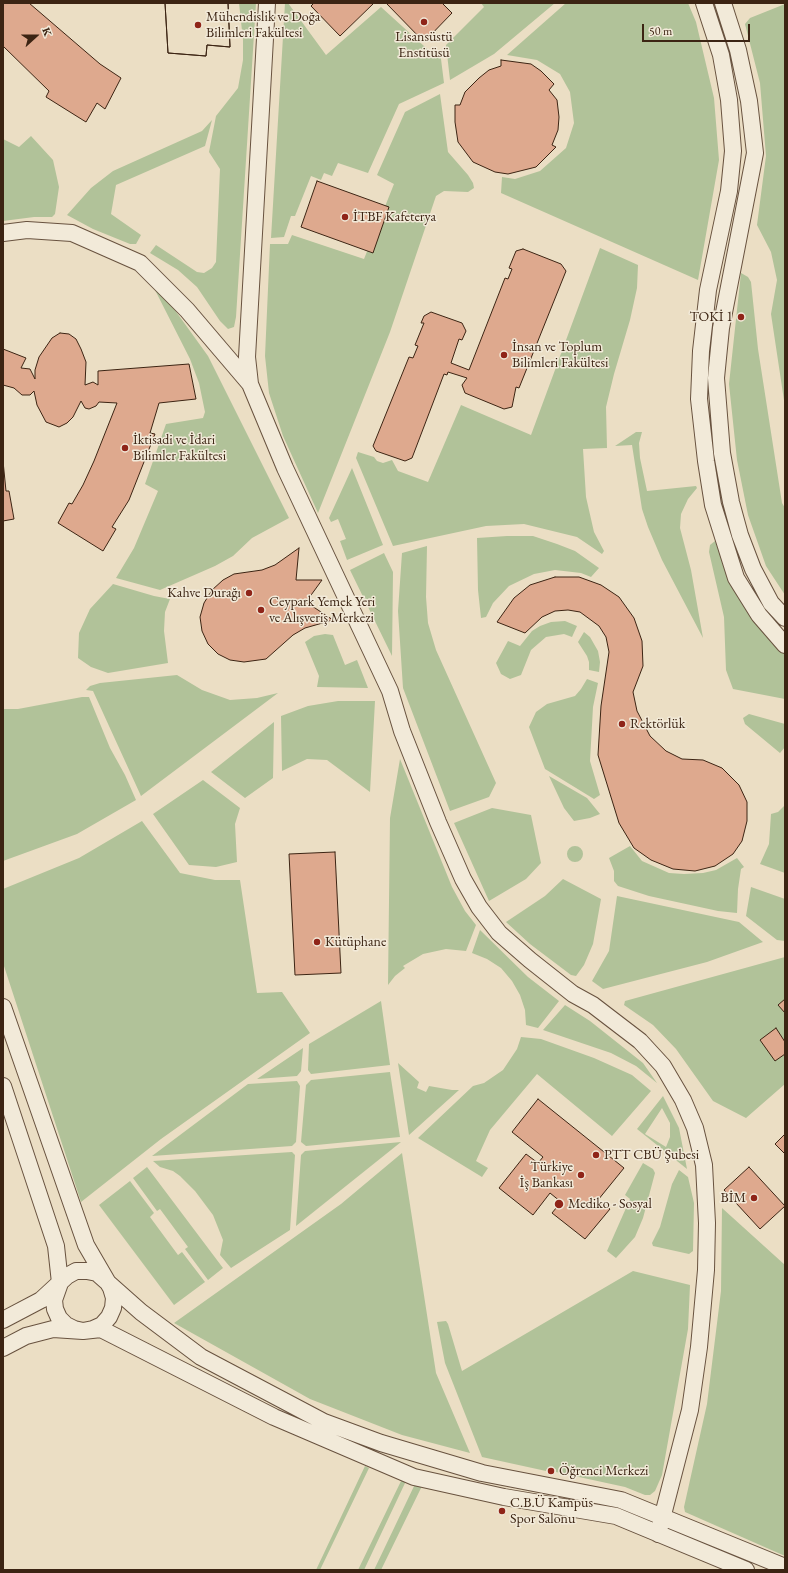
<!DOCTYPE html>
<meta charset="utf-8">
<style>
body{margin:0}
#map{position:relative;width:788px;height:1573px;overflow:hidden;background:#ebdec4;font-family:"EB Garamond",serif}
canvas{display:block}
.frame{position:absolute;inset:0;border:4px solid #3c2413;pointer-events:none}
.north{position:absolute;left:16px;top:16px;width:40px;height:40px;-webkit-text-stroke:3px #f2ead9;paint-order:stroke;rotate:69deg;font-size:11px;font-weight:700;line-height:16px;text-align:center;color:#3c2413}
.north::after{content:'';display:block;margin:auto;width:14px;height:18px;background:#3c2413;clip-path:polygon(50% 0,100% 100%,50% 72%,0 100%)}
.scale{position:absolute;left:642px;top:24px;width:108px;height:18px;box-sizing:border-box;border:2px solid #3c2413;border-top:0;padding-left:5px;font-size:12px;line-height:14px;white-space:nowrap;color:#3c2413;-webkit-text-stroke:3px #f2ead9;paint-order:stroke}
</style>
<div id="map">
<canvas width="788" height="1573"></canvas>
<div class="frame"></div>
<div class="north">K</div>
<div class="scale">50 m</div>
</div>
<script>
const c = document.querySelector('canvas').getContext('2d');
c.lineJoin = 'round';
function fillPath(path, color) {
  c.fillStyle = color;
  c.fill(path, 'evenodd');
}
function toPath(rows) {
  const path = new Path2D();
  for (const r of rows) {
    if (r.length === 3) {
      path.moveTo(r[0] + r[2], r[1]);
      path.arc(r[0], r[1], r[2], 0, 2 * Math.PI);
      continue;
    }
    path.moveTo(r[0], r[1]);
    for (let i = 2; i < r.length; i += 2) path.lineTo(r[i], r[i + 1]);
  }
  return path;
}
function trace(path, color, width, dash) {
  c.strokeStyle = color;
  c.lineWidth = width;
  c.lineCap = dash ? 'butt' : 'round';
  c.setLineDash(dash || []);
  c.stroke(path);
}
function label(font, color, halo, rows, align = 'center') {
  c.font = font + ' "EB Garamond",serif';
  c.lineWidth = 3;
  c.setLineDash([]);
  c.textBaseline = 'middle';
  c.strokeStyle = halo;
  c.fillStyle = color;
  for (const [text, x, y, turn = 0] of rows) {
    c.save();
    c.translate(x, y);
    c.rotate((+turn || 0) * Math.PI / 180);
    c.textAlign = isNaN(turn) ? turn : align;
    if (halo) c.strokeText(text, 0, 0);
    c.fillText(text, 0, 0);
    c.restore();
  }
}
fillPath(toPath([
 [239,3,256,3,236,317,234,327,228,329,220,321,197,287,178,270,150,253,156,245,197,272,204,273,212,268,216,262,220,169,209,152,216,116,238,88,243,60,243,40],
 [285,3,288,3,326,55,381,7,435,56,440,51,444,83,399,104,368,173,338,163,332,176,324,173,321,180,311,176,295,216,291,216,284,237,271,238],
 [481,3,555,3,494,54,450,80,446,45,484,7],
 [566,3,688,3,696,22,714,98,719,160,698,280,501,193,502,177,515,179,540,171,566,148,574,123,570,92,560,74,537,60,507,55],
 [785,4,785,407,771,314,777,280,771,252,757,225,766,156,760,83,745,24,750,18],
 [440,94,448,152,468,175,473,183,474,188,468,192,444,191,436,196,390,332,318,513,283,436,269,393,265,356,270,244,288,244,292,235,364,259,394,184,377,175,405,112],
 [212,120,205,146,116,185,111,214,141,235,136,244,130,244,93,229,67,215,91,188,113,171,202,131],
 [31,136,53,160,59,187,55,214,52,217,34,217,3,221,3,139,19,147],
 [600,248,638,265,637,288,630,320,614,374,606,407,607,448,583,449,586,497,594,532,604,551,602,554,577,537,524,524,486,526,393,546,356,458,358,452,374,457,377,461,383,463,392,460,398,471,428,482,461,405,531,435],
 [741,273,748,277,751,282,758,349,782,503,785,508,785,595,766,566,748,515,737,460,729,384],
 [159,288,208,356,289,518,252,538,233,556,215,566,160,590,116,578,134,548,158,491,145,484,166,424,203,418,205,412,199,383,190,359,155,290],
 [636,432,642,432,639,443,640,458,647,491,696,486,697,488,688,499,681,514,680,528,691,570,703,638,662,560,648,527,642,509,632,445,615,446],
 [352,468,383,545,347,560,340,541,346,539,338,519,331,522,329,518],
 [507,536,533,536,557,544,575,551,599,568,591,577,581,573,555,570,534,574,509,586,493,603,486,617,481,618,478,590,477,538],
 [715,541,737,596,756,623,773,644,785,654,785,699,733,689,726,670,724,617,709,552,710,545],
 [427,546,426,597,428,623,436,650,496,783,489,797,450,811,403,688,398,611,402,553],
 [384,553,393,572,392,656,350,570],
 [113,584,154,596,170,599,165,612,164,631,168,663,108,673,91,667,78,658,79,633,90,609],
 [565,621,577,626,572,637,564,634,546,637,531,650,521,675,510,679,501,674,496,663,508,641,520,646,532,631,540,626,551,622],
 [584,632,590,637,598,651,600,662,599,672,589,670,589,662,587,656,578,642],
 [325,634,333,635,345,665,357,660,368,688,317,687,319,676,305,642,314,636],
 [177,675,202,690,230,700,257,698,278,693,141,796,93,691,86,690,90,686,100,683],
 [587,679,598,683,593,707,590,761,600,795,594,799,545,769,529,727,536,712,547,704,575,696,581,689],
 [82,697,89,697,110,748,125,775,136,800,77,834,3,861,3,709,18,709],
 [338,701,375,701,370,792,327,760,307,759,282,771,281,716,308,706],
 [749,714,785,724,785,747,780,753,745,724,743,718],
 [274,722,273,778,245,798,211,772],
 [400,759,452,887,465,911,476,925,466,951,446,949,423,954,403,966,405,968,395,976,388,985,390,818],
 [549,776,587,798,600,814,590,818,574,821,564,808],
 [203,780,240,808,235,824,237,862,216,867,189,865,153,814],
 [785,805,785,873,760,864,769,844,771,814,778,812],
 [492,808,531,815,541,863,526,879,489,901,454,823],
 [142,821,180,873,215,880,240,880,257,993,282,992,310,1033,161,1139,81,1202,3,963,3,889,79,858],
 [630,846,642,861,669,873,684,874,703,873,716,870,737,858,744,867,741,869,738,889,737,913,718,911,649,896,618,886,614,881,614,871,609,858],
 [575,854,8],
 [563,879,601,899,593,944,584,965,576,976,571,975,530,944,506,922,545,896],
 [751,887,785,899,785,941,777,940,746,916],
 [617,896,739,922,763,942,707,962,603,989,592,981,609,951],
 [480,930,528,977,559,1001,538,1028,526,1025,525,1010,520,995,512,981,501,968,487,959,472,953],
 [785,957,785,1084,746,1118,713,1101,676,1049,653,1025,624,1005,625,1001],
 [381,1001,390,1065,311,1074,308,1070,309,1044],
 [565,1005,590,1021,643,1063,657,1083,636,1066,611,1053,543,1030],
 [521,1037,541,1039,594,1058,632,1075,651,1091,612,1136,537,1074,490,1130,476,1161,488,1168,482,1177,418,1138,473,1086,484,1083,503,1070,517,1049],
 [303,1048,301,1071,297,1076,257,1079],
 [398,1063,419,1082,417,1088,426,1092,429,1086,452,1090,459,1090,409,1135],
 [390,1072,400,1137,306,1146,301,1142,306,1085,311,1080],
 [297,1081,300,1086,296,1142,292,1146,152,1156,248,1084],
 [663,1096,679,1128,687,1169,637,1129],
 [662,1108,670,1123,670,1137,666,1147,645,1134],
 [401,1142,296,1226,301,1155,305,1151],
 [292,1152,295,1155,290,1230,231,1268,220,1255,223,1240,213,1215,195,1191,180,1176,173,1171,160,1167,153,1161],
 [402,1153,436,1373,470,1453,402,1435,310,1399,174,1323,341,1204],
 [643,1163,653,1169,655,1173,643,1218,635,1237,616,1258,607,1251,630,1199,625,1195],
 [147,1167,223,1268,208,1280,185,1249,188,1247,160,1209,157,1211,133,1178],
 [679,1170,688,1177,694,1203,693,1251,689,1254,653,1246,652,1243,660,1227,672,1184],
 [130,1181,154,1213,150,1217,178,1255,182,1252,205,1282,174,1305,99,1205],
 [722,1208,785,1265,785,1556,685,1512,684,1507,707,1404,721,1291],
 [633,1271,690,1285,688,1329,662,1475,655,1491,650,1495,645,1495,625,1487,556,1472,556,1469,548,1467,546,1471,482,1457,445,1363,437,1322,446,1321,448,1324,462,1371],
 [365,1466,369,1468,320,1570,316,1570],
 [402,1479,406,1481,364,1570,358,1570],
 [416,1482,422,1486,381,1570,374,1570]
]), '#b1c299');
const building = toPath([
 [3,3,29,3,100,64,121,78,105,109,97,103,86,122,46,97,49,91,3,46,3,3],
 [165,3,228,3,230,47,207,45,206,56,168,53,165,3],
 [165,3,228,3,230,47,207,45,206,56,168,53,165,3],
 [314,3,374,3,340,36,311,6,314,3],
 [386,3,442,3,452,13,424,42,386,3],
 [501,60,531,64,541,71,554,84,549,90,557,100,559,117,558,130,552,145,556,147,536,167,508,174,495,172,473,162,458,142,455,122,455,105,460,105,465,92,479,78,489,70,501,66,501,60],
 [317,181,389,207,373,253,301,227,317,181],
 [523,249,561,264,566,271,519,388,516,387,512,407,504,409,465,393,462,385,467,378,448,372,447,375,444,374,412,458,405,461,376,451,373,446,409,357,413,358,418,346,415,345,424,323,421,323,424,316,431,312,462,323,466,331,462,340,459,339,451,363,469,370,505,278,508,279,512,269,509,268,516,251,523,249],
 [60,333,69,334,76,339,81,349,86,362,85,385,93,382,98,385,98,371,189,364,196,399,159,403,150,433,155,434,129,500,112,527,116,529,103,551,58,523,69,503,72,504,83,485,94,461,117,403,99,402,96,406,89,409,85,408,81,401,73,417,67,423,59,427,46,422,37,405,34,391,30,395,22,395,14,388,3,385,3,349,26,358,21,368,30,369,35,379,35,370,39,357,52,338,60,333],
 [3,461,6,491,9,491,14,519,3,521,3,461],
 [299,548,296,580,322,580,306,602,333,620,305,628,293,635,266,659,244,662,230,660,218,654,208,644,202,631,200,617,204,603,212,590,223,580,234,574,262,570,275,565,299,548],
 [555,577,579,577,601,585,619,597,634,618,642,641,643,666,633,692,637,711,650,736,666,751,682,759,703,760,722,768,739,785,747,802,747,821,742,841,733,854,715,866,695,871,673,869,651,860,634,848,619,823,598,755,601,706,609,652,606,637,599,626,580,612,568,610,555,611,542,617,525,633,497,622,514,598,530,585,555,577],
 [335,852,341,973,295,975,289,854,335,852],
 [785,999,785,1013,778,1005,785,999],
 [776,1028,785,1042,785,1054,775,1061,760,1040,776,1028],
 [538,1099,624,1168,598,1200,610,1209,585,1239,552,1213,561,1202,550,1193,533,1215,499,1188,526,1154,538,1163,543,1157,512,1132,538,1099],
 [785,1134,785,1154,775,1144,785,1134],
 [749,1167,785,1206,760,1229,724,1190,749,1167]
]);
fillPath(building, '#dea98e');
trace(building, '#3c2413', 1);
const minor = toPath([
 [704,3,721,55,729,100,733,151,729,191,708,290,701,351,699,399,706,461,713,505,736,578,759,615,785,645],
 [723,3,738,50,749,101,755,153,721,328,716,378,722,453,731,502,740,535,753,569,771,603,785,618],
 [3,233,27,230,72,233,140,263,187,310,250,384,285,468,390,691,402,731,438,822,463,879,479,907,499,933,530,960,573,994,593,1005,640,1041,663,1066,683,1100,695,1128,704,1165,707,1223,706,1270,699,1347,690,1410,658,1534],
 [250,384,247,357,267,3],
 [3,1007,86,1245,111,1288,114,1298,113,1308,109,1317,102,1325,93,1329,83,1331,74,1329,66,1325,59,1318,55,1309,54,1300,60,1283,56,1246,3,1086],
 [3,1320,41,1300,67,1276,76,1271,87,1271,97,1273,141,1312,201,1357,324,1422,381,1443,482,1473,621,1500,785,1567],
 [3,1348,26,1336,53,1329,83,1331,101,1329,274,1417,414,1477,504,1497,616,1516,746,1570]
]);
trace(minor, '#68523f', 18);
trace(minor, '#f2ead9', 16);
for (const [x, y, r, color] of [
 [424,22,4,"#8f2418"],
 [198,25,4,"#8f2418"],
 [345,217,4,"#8f2418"],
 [741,317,4,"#8f2418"],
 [504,355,4,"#8f2418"],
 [125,448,4,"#8f2418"],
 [249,593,4,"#8f2418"],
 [261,610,4,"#8f2418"],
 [622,724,4,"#8f2418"],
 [317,942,4,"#8f2418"],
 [596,1155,4,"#8f2418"],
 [581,1175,4,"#8f2418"],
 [754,1198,4,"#8f2418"],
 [559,1204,5,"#8f2418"],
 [551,1471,4,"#8f2418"],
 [502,1511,4,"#8f2418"]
]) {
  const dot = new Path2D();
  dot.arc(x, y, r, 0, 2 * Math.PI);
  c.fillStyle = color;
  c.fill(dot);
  trace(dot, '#f2ead9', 1.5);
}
label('14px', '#3c2413', '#f2ead9', [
 ["Mühendislik ve Doğa",206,17],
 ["Bilimleri Fakültesi",206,33],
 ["Lisansüstü",424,37,"center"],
 ["Enstitüsü",424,53,"center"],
 ["İTBF Kafeterya",353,217],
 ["TOKİ 1",733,317,"right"],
 ["İnsan ve Toplum",512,347],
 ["Bilimleri Fakültesi",512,363],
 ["İktisadi ve İdari",133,440],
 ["Bilimler Fakültesi",133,456],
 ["Kahve Durağı",241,593,"right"],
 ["Ceypark Yemek Yeri",269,602],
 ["ve Alışveriş Merkezi",269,618],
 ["Rektörlük",630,724],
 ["Kütüphane",325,942],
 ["PTT CBÜ Şubesi",604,1155],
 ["Türkiye",573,1167,"right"],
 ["İş Bankası",573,1183,"right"],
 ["BİM",746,1198,"right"],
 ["Mediko - Sosyal",568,1204],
 ["Öğrenci Merkezi",559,1471],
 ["C.B.Ü Kampüs",510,1503],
 ["Spor Salonu",510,1519]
], 'left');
</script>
